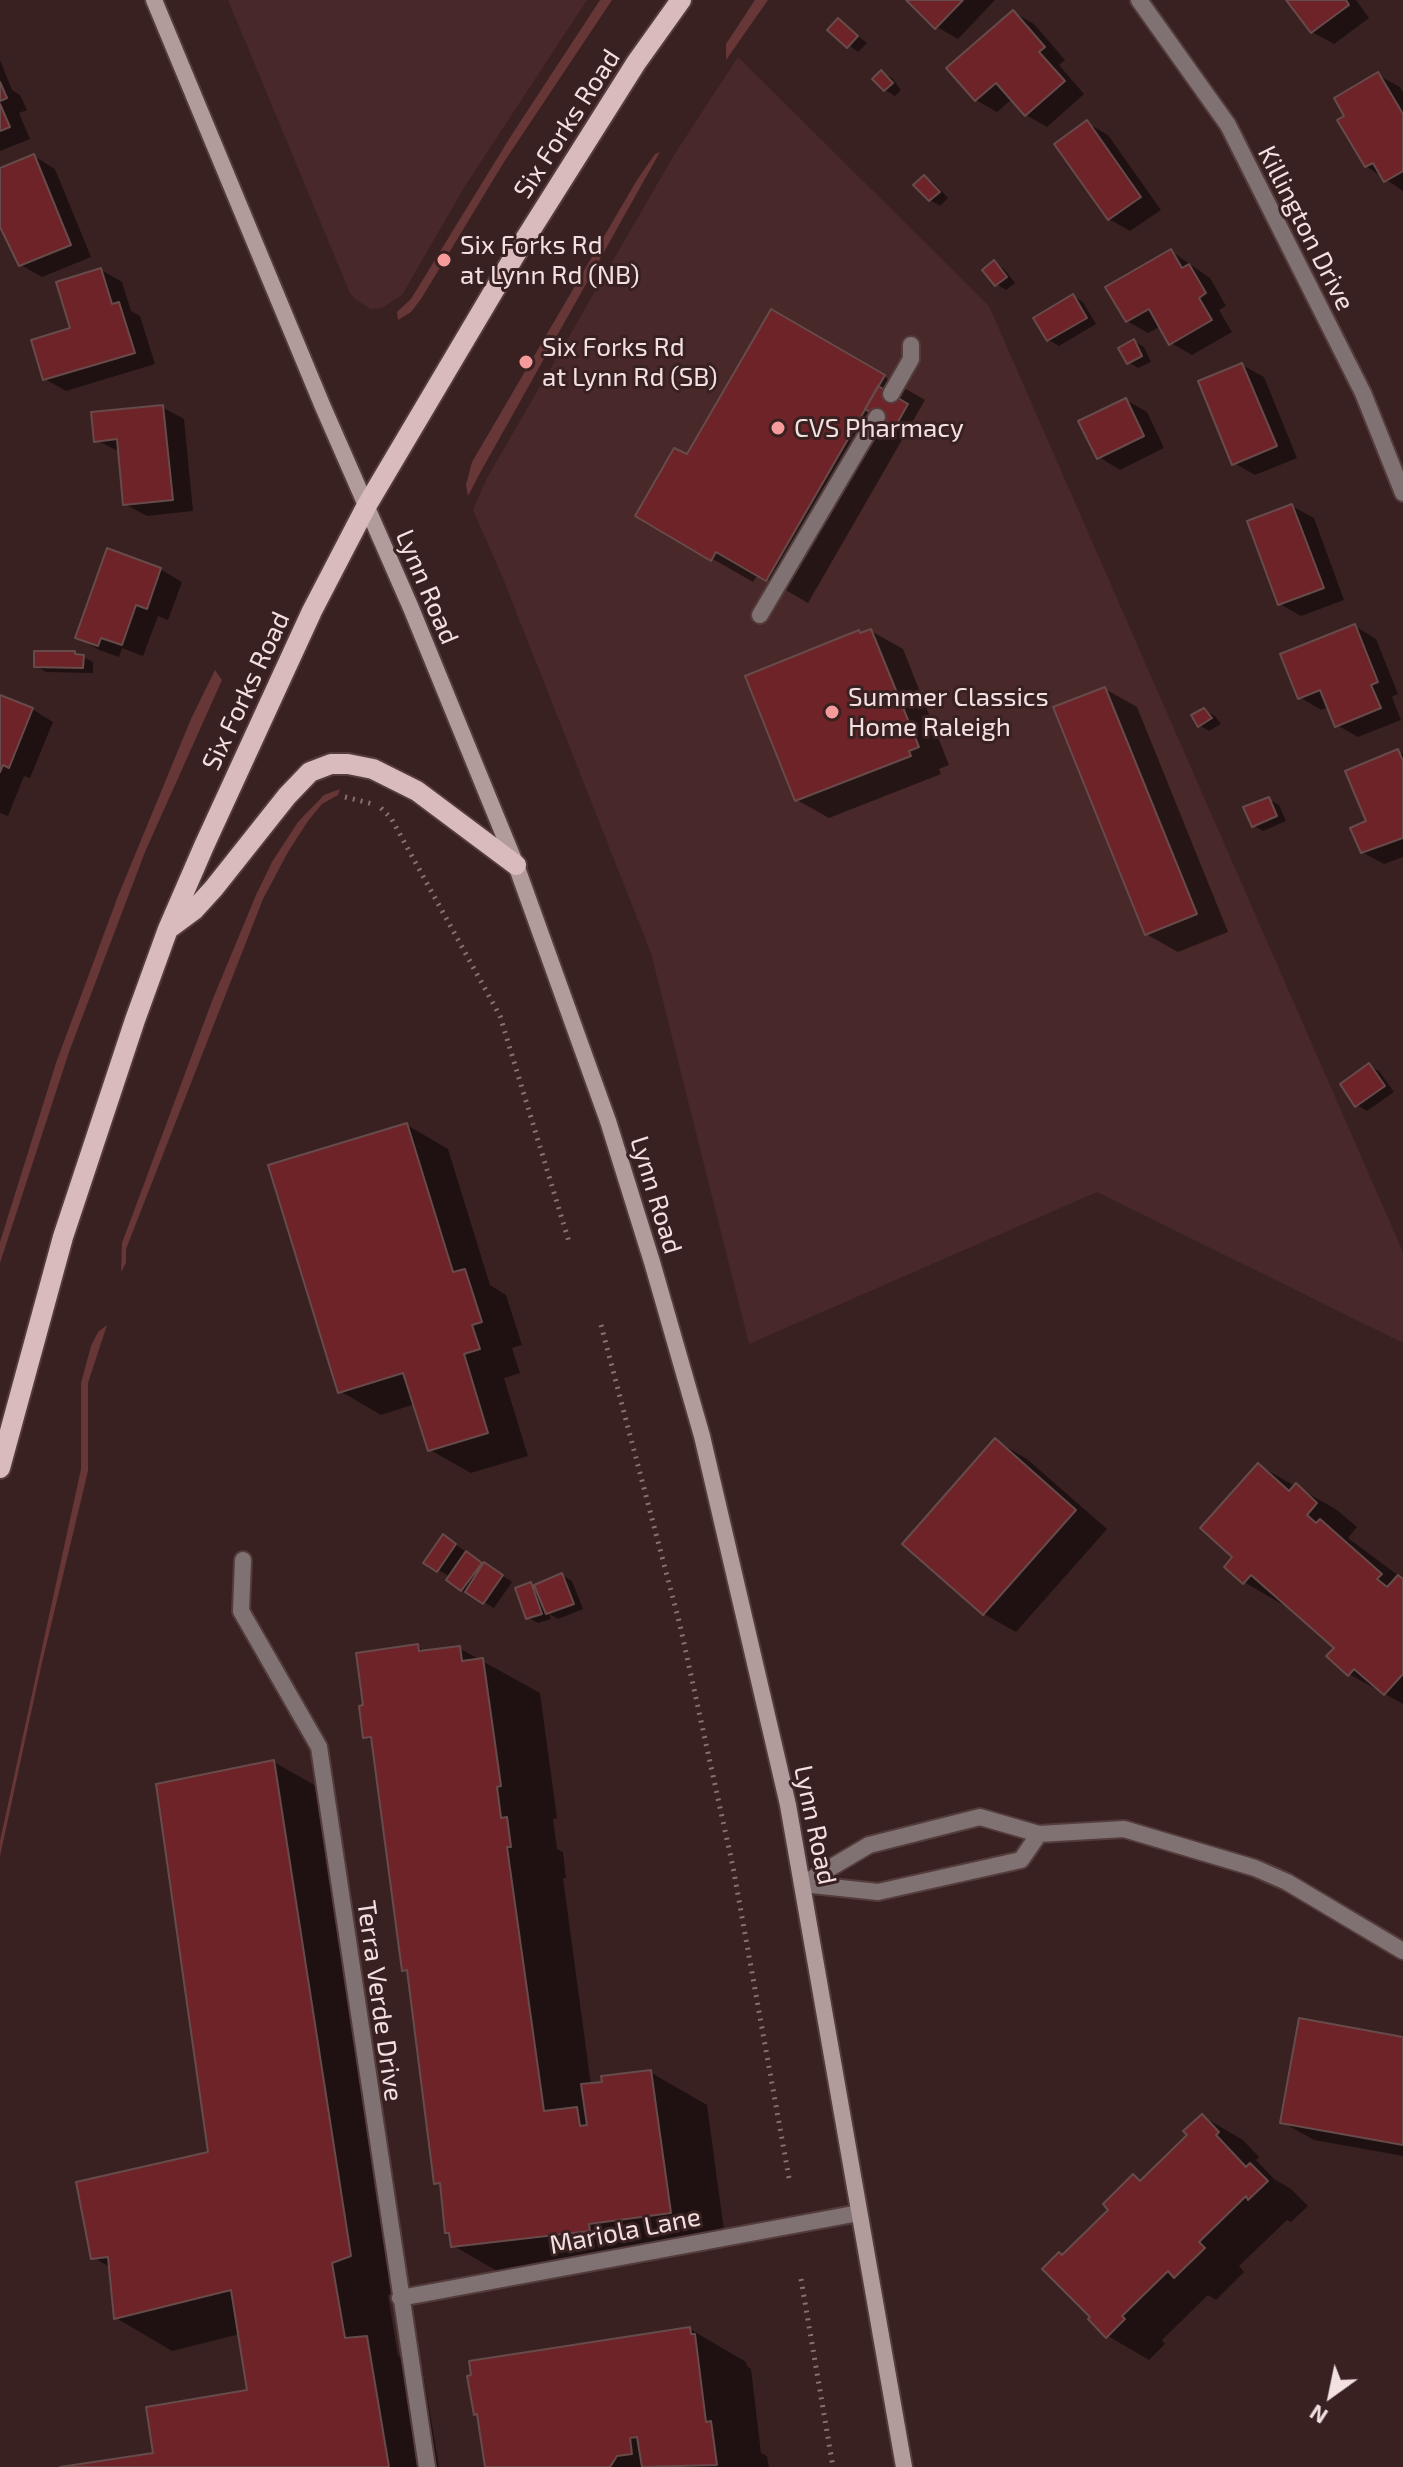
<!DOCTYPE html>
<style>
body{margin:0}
#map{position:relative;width:1403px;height:2467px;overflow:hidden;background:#3a2121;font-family:"Exo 2",sans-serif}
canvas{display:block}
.north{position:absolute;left:1291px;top:2355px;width:80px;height:80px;-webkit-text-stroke:6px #3a2121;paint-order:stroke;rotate:213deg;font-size:22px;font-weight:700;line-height:32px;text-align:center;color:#f3e1e1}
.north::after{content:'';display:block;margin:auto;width:28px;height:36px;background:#f3e1e1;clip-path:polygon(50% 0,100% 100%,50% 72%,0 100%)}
</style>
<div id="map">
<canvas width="1403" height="2467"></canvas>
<div class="north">N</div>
</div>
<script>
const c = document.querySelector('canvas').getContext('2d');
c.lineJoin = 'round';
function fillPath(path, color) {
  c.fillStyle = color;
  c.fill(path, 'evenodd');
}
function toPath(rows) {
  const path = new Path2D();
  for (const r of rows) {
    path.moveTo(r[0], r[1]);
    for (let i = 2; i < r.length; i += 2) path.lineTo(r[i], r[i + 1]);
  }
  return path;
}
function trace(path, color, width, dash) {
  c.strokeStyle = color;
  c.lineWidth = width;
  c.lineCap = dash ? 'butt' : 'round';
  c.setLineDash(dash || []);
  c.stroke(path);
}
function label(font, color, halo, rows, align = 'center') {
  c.font = font + ' "Exo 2",sans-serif';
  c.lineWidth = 6;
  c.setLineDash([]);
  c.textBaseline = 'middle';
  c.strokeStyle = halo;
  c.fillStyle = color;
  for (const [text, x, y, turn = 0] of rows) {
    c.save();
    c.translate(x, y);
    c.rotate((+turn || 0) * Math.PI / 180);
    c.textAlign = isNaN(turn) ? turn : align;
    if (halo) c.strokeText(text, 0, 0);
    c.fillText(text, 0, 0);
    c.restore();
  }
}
fillPath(toPath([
 [228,0,587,0,465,186,402,295,382,308,371,309,356,300,350,293],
 [738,57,989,306,1403,1252,1403,1343,1097,1192,749,1344,651,953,502,576,473,510,487,478,674,155]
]), '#482828');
fillPath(toPath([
 [600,0,612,0,504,162,421,299,411,312,398,320,397,312,411,299,509,139],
 [755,0,768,0,726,60,726,44],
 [660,152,480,473,468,496,466,485,472,462,637,180,655,154],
 [215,670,222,680,145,852,69,1052,0,1263,0,1242,56,1063,118,896,191,719],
 [340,789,338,795,322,804,308,821,288,852,263,899,126,1249,126,1263,121,1272,122,1243,212,1001,256,895,272,862,298,822,324,795],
 [107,1325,88,1383,88,1471,41,1667,0,1856,0,1841,81,1469,81,1383,91,1346,98,1332]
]), '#673636');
fillPath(toPath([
 [909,0,995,0,958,39,937,27],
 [1289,0,1356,0,1369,18,1334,44,1312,32],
 [1013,12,1034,24,1065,60,1059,65,1084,94,1047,127,1026,115,1012,99,997,112,976,100],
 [838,20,867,43,858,52,830,30],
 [0,60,12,90,20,95,27,110,19,113,30,139,0,151],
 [882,73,892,78,901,90,895,96,885,90],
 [1378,75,1400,87,1403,93,1403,191,1366,166],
 [1087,123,1108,135,1161,210,1130,231,1109,219],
 [34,156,55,169,91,257,42,277,21,265,0,222,0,170],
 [924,177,934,183,948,198,940,206,930,200],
 [1171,251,1210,278,1226,306,1219,310,1232,332,1192,355,1171,343,1161,326,1148,333,1127,321],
 [994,263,1004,269,1015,283,1006,290,996,284],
 [101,270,122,282,131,311,140,316,155,364,66,391,45,379],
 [1073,296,1083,302,1096,324,1059,346,1049,340],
 [771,312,925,400,808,603,758,574,753,582,638,516,688,457],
 [1134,341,1144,347,1151,362,1138,368,1128,362],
 [1242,365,1264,377,1297,458,1255,475,1234,463],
 [1126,400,1147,412,1164,448,1120,470,1099,457],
 [162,407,184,419,193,511,147,516,125,504,120,452,96,440],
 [1292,506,1314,518,1344,600,1301,616,1280,604],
 [160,569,182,582,168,620,158,616,143,656,122,648,119,657,99,650,78,637],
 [1355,626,1376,639,1398,694,1392,697,1401,720,1358,737,1337,725,1329,707,1321,710,1300,697],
 [871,631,903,649,949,765,939,769,941,774,829,818,797,800,859,632,862,634],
 [75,653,93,662,93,673,46,672,36,666],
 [1105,689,1137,707,1228,932,1178,952,1146,934],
 [0,697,32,709,53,722,30,778,24,776,8,816,0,813],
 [1204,710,1215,716,1221,724,1209,731,1199,725],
 [1398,752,1403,754,1403,857,1384,864,1362,852,1368,822],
 [1268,799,1279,805,1286,821,1263,831,1253,825],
 [1369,1066,1379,1071,1394,1092,1367,1111,1357,1105],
 [407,1125,448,1149,490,1285,506,1295,522,1345,512,1348,520,1373,504,1378,528,1456,471,1473,430,1450,415,1404,381,1415,340,1391],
 [996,1441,1027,1459,1107,1529,1016,1632,984,1614,905,1544],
 [1258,1465,1337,1510,1357,1527,1348,1538,1403,1579,1403,1704,1349,1674,1337,1648,1287,1604,1285,1606,1244,1582,1235,1557],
 [453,1543,512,1582,494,1608,462,1590,448,1580,450,1577,426,1562],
 [562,1575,572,1581,583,1609,558,1619,549,1614,551,1619,538,1623,527,1617,531,1584,535,1586],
 [417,1646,427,1652,459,1648,540,1693,557,1818,553,1819,557,1849,563,1852,566,1878,563,1878,591,2085,650,2072,707,2105,726,2245,645,2256,646,2263,509,2278,452,2245,451,2234,446,2232,442,2186,436,2182,410,1974,404,1970,374,1742,365,1737],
 [274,1762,330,1794,407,2289,388,2295,398,2356,423,2371,439,2467,73,2467,156,2454,249,2392,240,2334,172,2351,116,2318,111,2268,93,2257,211,2153],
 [1403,2039,1403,2156,1314,2140,1282,2122],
 [1202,2116,1243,2140,1259,2157,1256,2160,1274,2179,1291,2189,1308,2206,1291,2222,1287,2220,1239,2266,1244,2272,1216,2300,1208,2295,1162,2340,1165,2344,1149,2360,1108,2336,1064,2256,1111,2210,1134,2177,1142,2181,1190,2134],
 [690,2329,746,2362,747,2366,751,2369,761,2453,767,2456,769,2467,487,2467,479,2415,476,2414]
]), '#0007');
const building = toPath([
 [906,0,963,0,935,29,906,0],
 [1286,0,1346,0,1349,5,1311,33,1286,0],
 [1013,10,1045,47,1039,52,1065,81,1025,116,996,83,975,101,946,68,1013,10],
 [838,18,858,36,847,48,827,30,838,18],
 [881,70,893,83,884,91,872,79,881,70],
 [1378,72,1403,114,1403,171,1384,182,1373,163,1365,167,1337,120,1344,116,1334,98,1378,72],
 [0,82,7,98,0,101,0,82],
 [0,104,10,127,0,131,0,104],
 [1087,120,1141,197,1108,220,1054,144,1087,120],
 [34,154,71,245,19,266,0,227,0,168,34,154],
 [924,175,940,192,929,201,913,185,924,175],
 [1171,249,1182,268,1189,264,1206,293,1199,298,1212,320,1169,345,1149,309,1126,322,1105,287,1171,249],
 [994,260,1007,277,995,286,982,270,994,260],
 [101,268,112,304,119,302,135,353,43,380,31,340,70,328,56,282,101,268],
 [1073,294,1087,318,1047,341,1033,318,1073,294],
 [771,309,885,375,766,581,716,552,711,561,635,516,674,448,687,454,771,309],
 [1134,339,1142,356,1127,364,1118,348,1134,339],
 [1242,363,1277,446,1232,465,1198,381,1242,363],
 [878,386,908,404,895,427,865,409,878,386],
 [1126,398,1144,436,1097,459,1078,421,1126,398],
 [163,405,173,500,123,505,117,439,94,442,91,412,163,405],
 [1292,504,1324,588,1278,605,1247,521,1292,504],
 [107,548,161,568,147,609,136,605,122,645,101,638,98,646,75,638,107,548],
 [1355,624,1378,682,1371,685,1381,708,1335,727,1320,690,1298,699,1280,654,1355,624],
 [871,629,919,747,909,751,911,756,795,801,745,676,859,630,860,633,871,629],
 [34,651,75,651,75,654,84,655,83,668,34,667,34,651],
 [1105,687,1197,914,1145,935,1053,707,1105,687],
 [0,695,33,708,9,768,3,765,0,772,0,695],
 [1204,708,1212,718,1198,727,1191,715,1204,708],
 [1398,749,1403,761,1403,838,1361,853,1350,828,1366,821,1345,771,1398,749],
 [1269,797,1277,816,1252,827,1243,807,1269,797],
 [1369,1063,1385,1086,1355,1107,1340,1084,1369,1063],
 [407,1123,453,1272,465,1269,482,1322,472,1325,480,1349,464,1354,488,1433,428,1451,403,1373,338,1393,268,1165,407,1123],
 [995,1438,1076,1510,983,1615,902,1544,995,1438],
 [1258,1463,1289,1491,1296,1483,1317,1503,1307,1515,1316,1523,1320,1519,1382,1574,1377,1579,1387,1587,1398,1575,1403,1579,1403,1674,1384,1695,1354,1669,1348,1676,1326,1656,1334,1648,1251,1575,1243,1584,1224,1567,1232,1557,1200,1528,1258,1463],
 [443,1534,456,1544,437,1572,423,1563,443,1534],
 [466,1551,482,1563,461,1591,446,1580,466,1551],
 [484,1562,503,1575,483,1604,465,1592,484,1562],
 [562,1573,574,1604,546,1614,534,1585,562,1573],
 [531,1582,542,1614,526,1619,515,1588,531,1582],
 [418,1644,419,1651,460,1646,462,1661,483,1658,501,1786,497,1787,501,1818,507,1817,511,1847,507,1847,544,2111,577,2107,580,2126,587,2125,581,2084,602,2082,601,2076,651,2070,671,2213,589,2224,590,2231,451,2247,449,2233,445,2233,440,2183,434,2184,407,1970,402,1971,371,1737,363,1738,359,1706,363,1705,356,1653,418,1644],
 [274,1760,351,2256,332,2263,345,2338,367,2336,389,2467,60,2467,153,2453,146,2407,247,2390,231,2290,114,2319,108,2257,91,2259,76,2182,208,2152,156,1784,274,1760],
 [1299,2018,1403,2037,1403,2145,1280,2123,1299,2018],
 [1202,2114,1219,2132,1216,2135,1246,2167,1250,2163,1268,2181,1248,2200,1246,2196,1199,2242,1205,2248,1174,2278,1168,2271,1122,2316,1125,2319,1106,2338,1088,2319,1090,2317,1042,2269,1059,2252,1062,2255,1108,2210,1103,2204,1133,2174,1140,2181,1187,2135,1183,2131,1202,2114],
 [690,2327,691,2334,695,2334,706,2422,711,2421,717,2465,642,2467,637,2437,630,2438,632,2454,617,2456,610,2467,485,2467,477,2414,474,2415,467,2376,471,2375,469,2361,690,2327]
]);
fillPath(building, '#6d2328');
trace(building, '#674b4a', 2);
const service = toPath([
 [891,394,911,359,911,345],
 [760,615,877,417]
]);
const minor = toPath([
 [1139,0,1228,125,1363,393,1403,493],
 [243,1560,241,1611,319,1747,427,2467],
 [803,1884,869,1845,980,1817,1039,1834,1124,1829,1255,1868,1287,1882,1403,1951],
 [803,1884,878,1892,1021,1860,1039,1834],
 [400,2298,859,2213]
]);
const secondary = toPath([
 [154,0,323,407,411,608,516,865,608,1121,652,1262,702,1436,788,1805,904,2467]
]);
const primary = toPath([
 [171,927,194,910,214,888,287,796,310,772,331,764,348,764,373,769,417,791,516,865],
 [0,1468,63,1237,135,1020,168,929,204,846,312,611,367,505,515,255,636,63,681,0]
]);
trace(service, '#543c3c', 20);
trace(minor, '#543c3c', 20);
trace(secondary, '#543c3c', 20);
trace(primary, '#543c3c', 24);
trace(toPath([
 [345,797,373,804],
 [381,808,391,818,500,1016,570,1245],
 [601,1325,680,1625,733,1867,789,2178],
 [801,2279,833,2467]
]), '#867070', 5, [2, 6]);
trace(service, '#807272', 16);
trace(minor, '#807272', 16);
trace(secondary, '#b19b9b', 16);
trace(primary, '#d8bbba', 20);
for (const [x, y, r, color] of [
 [444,260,8,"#f59b9b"],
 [526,362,8,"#f59b9b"],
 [778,428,8,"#f59b9b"],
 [832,712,8,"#f59b9b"]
]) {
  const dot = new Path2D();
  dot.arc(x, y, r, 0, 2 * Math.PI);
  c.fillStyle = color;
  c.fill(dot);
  trace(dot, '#3a2121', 3);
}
label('26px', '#f3e1e1', '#3a2121', [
 ["Six Forks Road",567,124,-57],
 ["Killington Drive",1306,228,63],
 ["Lynn Road",427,587,67],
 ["Six Forks Road",246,691,-65],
 ["Lynn Road",656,1195,73],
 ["Lynn Road",815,1825,78],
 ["Terra Verde Drive",380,2001,82],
 ["Mariola Lane",625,2231,-11]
]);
label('26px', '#f3e1e1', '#3a2121', [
 ["Six Forks Rd",460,245],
 ["at Lynn Rd (NB)",460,275],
 ["Six Forks Rd",542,347],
 ["at Lynn Rd (SB)",542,377],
 ["CVS Pharmacy",794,428],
 ["Summer Classics",848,697],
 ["Home Raleigh",848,727]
], 'left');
</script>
